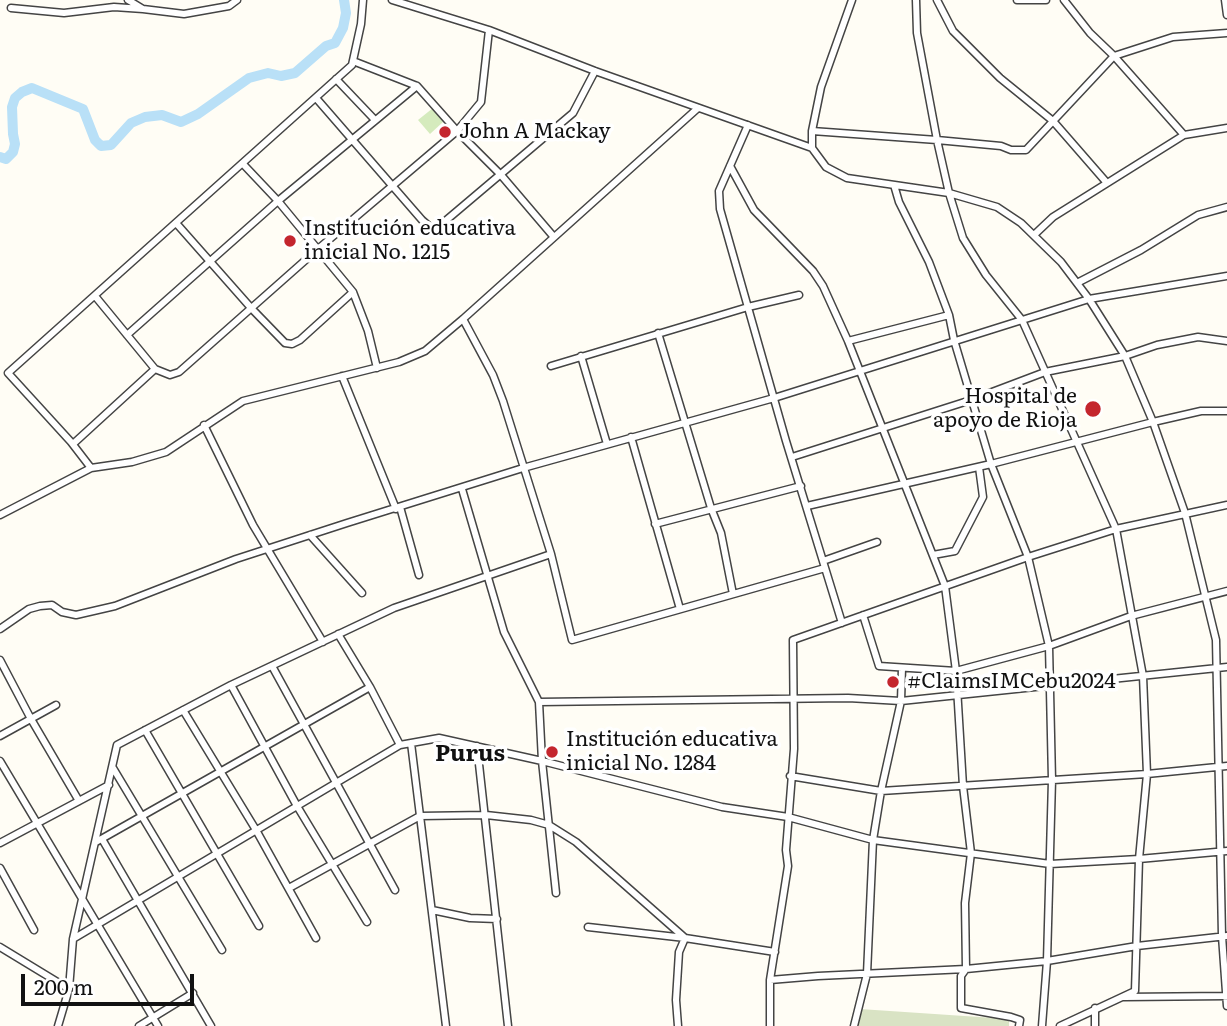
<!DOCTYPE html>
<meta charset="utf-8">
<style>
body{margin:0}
#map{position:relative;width:1227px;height:1026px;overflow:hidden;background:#fffdf5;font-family:Literata,serif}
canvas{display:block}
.scale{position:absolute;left:21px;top:974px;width:173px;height:32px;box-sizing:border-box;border:4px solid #111;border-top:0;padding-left:9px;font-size:21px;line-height:24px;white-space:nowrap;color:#111;-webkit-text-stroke:5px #fff;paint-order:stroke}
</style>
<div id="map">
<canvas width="1227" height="1026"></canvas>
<div class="scale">200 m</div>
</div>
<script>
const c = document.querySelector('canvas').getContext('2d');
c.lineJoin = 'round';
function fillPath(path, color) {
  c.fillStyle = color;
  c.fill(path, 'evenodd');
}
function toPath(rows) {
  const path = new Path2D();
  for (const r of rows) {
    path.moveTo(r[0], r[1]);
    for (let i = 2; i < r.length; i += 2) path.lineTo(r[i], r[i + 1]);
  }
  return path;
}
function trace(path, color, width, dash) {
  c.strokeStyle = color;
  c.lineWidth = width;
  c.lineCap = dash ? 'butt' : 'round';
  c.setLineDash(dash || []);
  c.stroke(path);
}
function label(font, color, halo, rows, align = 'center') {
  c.font = font + ' Literata,serif';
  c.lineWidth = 7;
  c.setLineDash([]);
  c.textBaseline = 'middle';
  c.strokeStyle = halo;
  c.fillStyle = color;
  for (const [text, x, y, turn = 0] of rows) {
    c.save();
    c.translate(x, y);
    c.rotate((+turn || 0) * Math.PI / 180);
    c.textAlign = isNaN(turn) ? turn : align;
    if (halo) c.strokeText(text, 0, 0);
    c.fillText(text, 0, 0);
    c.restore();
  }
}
fillPath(toPath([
 [433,108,444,121,430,134,418,120]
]), '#d5ebbd');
fillPath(toPath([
 [860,1009,1009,1019,1009,1026,859,1026]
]), '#d9e3c4');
trace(toPath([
 [0,157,6,159,13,152,15,144,13,134,12,107,15,98,22,92,32,88,83,109,95,140,101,146,111,145,131,123,145,117,162,115,181,122,198,114,249,78,268,73,281,76,295,73,326,46,335,43,343,28,346,13,344,0]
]), '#b9e0f7', 10);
const minor = toPath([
 [128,0,143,9,184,14,229,6,237,0],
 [392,0,489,30,595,71,812,148,826,167,847,178,949,193,997,207,1021,223,1061,262,1089,299,1125,356,1153,422,1185,513,1216,640,1222,936,1227,1006],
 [916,0,917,33,937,140,949,193,963,238,986,275,1022,320,1116,529,1143,676,1147,774,1139,859,1135,991,1060,1026],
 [937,0,953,31,1000,78,1053,121,1107,183],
 [1017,0,1046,0],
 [1064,0,1090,33,1114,56,1184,135],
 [1225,0,1227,15],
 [11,8,64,13,114,7,143,9],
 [353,61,417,86],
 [336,79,375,120],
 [316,98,422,220,430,227,437,228,573,113,595,71],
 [748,125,719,191,720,209,786,441,842,623],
 [812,131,937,140,1001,146,1011,150,1026,150,1114,56,1173,37,1227,33],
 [812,148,812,131,821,87,852,0],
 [243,164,278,201,353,292,368,331,377,368],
 [730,166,754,210,813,271,823,286,848,341,945,586,956,671,963,786,971,853,965,903,966,969,961,976,961,1008,1011,1017,1020,1020,1019,1026],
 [894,185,899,202,929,262,949,315,954,340,991,464,1028,557,1049,646,1052,780,1047,961,1042,1026],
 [176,223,252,309,285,343,292,344,300,340,353,292],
 [1034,235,1053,217,1184,135,1227,128],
 [1077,283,1141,250,1198,215,1227,207],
 [95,296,155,369],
 [658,333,711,508,721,533,733,594],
 [127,335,278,201,417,86,457,131,501,175,553,236],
 [848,341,949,315],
 [581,356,607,444],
 [551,366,748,307,799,295],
 [342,376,396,509],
 [204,425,253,525,323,642],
 [631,437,680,609],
 [73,444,155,369,170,375,179,372,318,249,457,131,481,102,489,30],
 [792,457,971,400,1045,372,1125,356,1157,345,1198,337,1227,341],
 [91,468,71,442,8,373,352,65,361,24,363,0],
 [462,489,504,632,539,702,542,761,556,893],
 [807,506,991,464,1153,422,1201,411,1227,411],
 [400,507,419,575],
 [0,515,91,468,132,462,166,452,243,401,399,362,425,351,463,319,698,108],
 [655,524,801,486],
 [310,535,362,593],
 [551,554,572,640,825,568],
 [933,555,955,551,983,497,979,467],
 [823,561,877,542],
 [863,615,879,666,956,671,1049,646,1131,616,1227,591],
 [0,629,29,609,40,606,52,605,62,612,76,615,115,606,236,559,347,523,523,468,774,398,1089,299,1227,276],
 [338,634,370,687,400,745],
 [0,660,31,719,79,801],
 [272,666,395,890],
 [231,685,297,806,367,922],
 [539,702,848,698,901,701,1227,667],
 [183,710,256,830,316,938],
 [145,730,259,926],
 [0,736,56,705],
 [411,743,446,1026],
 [477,746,508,1026],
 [0,761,158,1026],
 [113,768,222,950],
 [790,776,881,791,1147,774,1227,766],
 [102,839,211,1026],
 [96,842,370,687],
 [0,843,109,785],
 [0,868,34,930],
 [289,888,420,816,486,815,531,820,549,825,576,842,685,938,775,952],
 [432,910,470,918,497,919],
 [588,927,685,938,679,952,676,1000,678,1026],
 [73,939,400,745,439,738,542,761,722,807,788,817,873,840,1050,864,1139,859,1227,851],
 [0,947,69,989],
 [770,980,818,976,966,969,1047,961,1137,946,1227,936],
 [1124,997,1227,996],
 [58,1026,69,989,73,939,117,745,231,685,394,608,551,554,503,401,493,375,463,319],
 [139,1026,193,993],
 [770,1026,770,980,788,866,786,850,794,749,793,640,1028,557,1116,529,1227,505],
 [854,1026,867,974,873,840,881,791,901,701,902,668],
 [1095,1026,1095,1008]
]);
trace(minor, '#444', 9);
trace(minor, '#fff', 6);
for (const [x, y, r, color] of [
 [445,132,7,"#c4262e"],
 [290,241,7,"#c4262e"],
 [1093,409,9,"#c4262e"],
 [893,682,7,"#c4262e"],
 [552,752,7,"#c4262e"]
]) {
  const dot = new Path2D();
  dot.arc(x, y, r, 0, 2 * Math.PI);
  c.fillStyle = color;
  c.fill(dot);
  trace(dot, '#fff', 2.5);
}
label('21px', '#111', '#fff', [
 ["John A Mackay",459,132],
 ["Institución educativa",304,229],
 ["inicial No. 1215",304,253],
 ["Hospital de",1077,397,"right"],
 ["apoyo de Rioja",1077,421,"right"],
 ["#ClaimsIMCebu2024",907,682],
 ["Institución educativa",566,740],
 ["inicial No. 1284",566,764]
], 'left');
label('bold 23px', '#111', '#fff', [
 ["Purus",470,754]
]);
</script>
